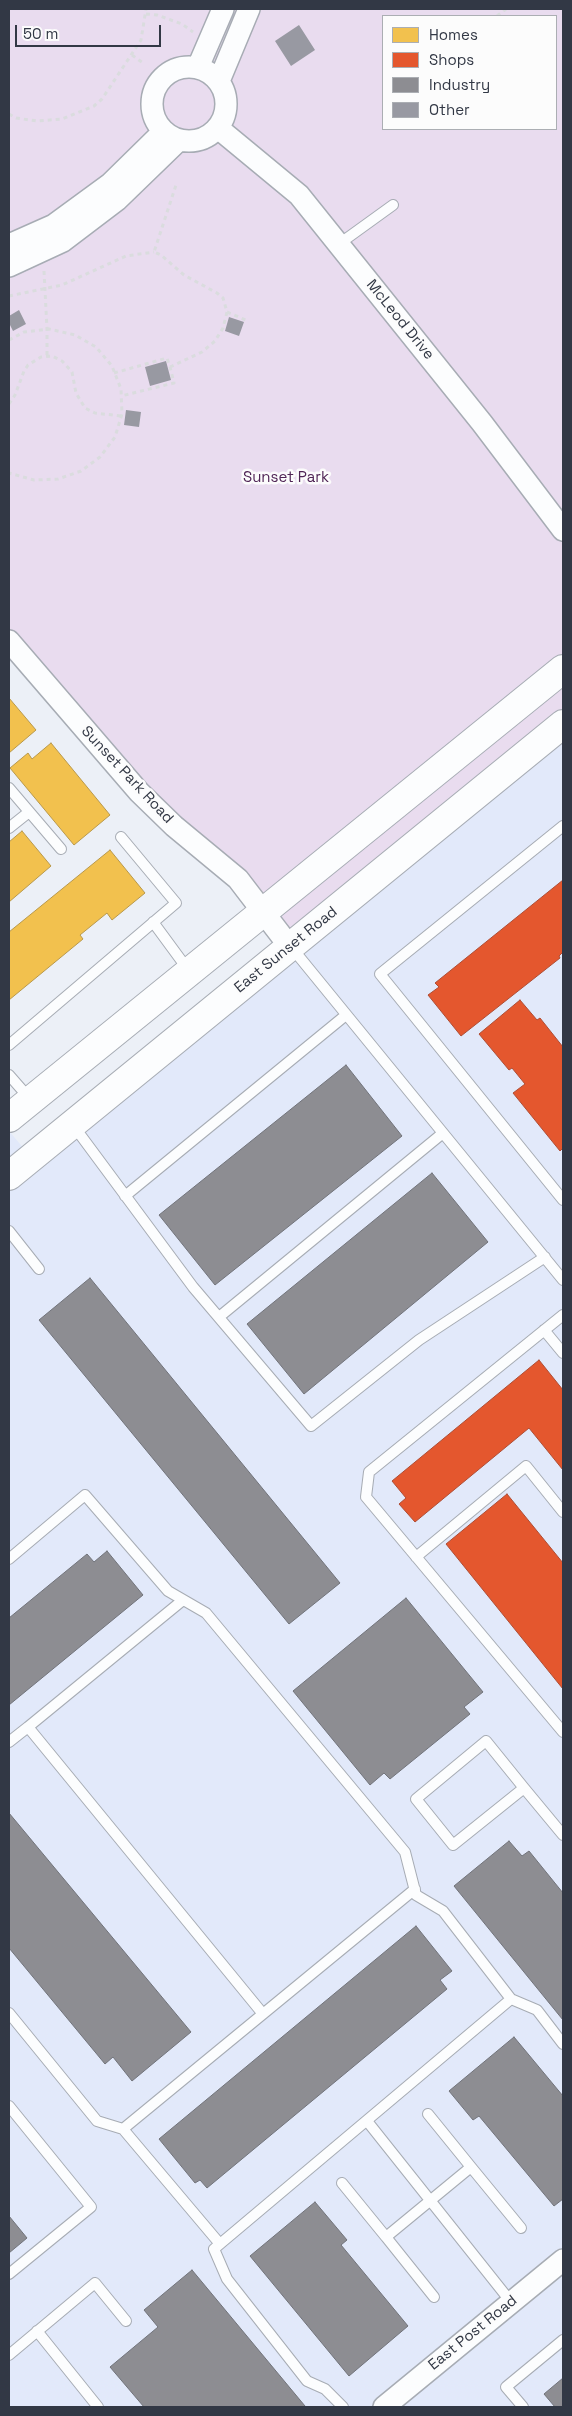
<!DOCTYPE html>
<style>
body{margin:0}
#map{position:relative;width:572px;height:2416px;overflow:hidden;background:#ecf0f7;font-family:"Space Grotesk",sans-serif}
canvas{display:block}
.frame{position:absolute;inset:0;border:10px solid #323845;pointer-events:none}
.legend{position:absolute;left:382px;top:15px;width:175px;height:115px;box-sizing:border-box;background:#fcfcfc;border:1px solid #abaeb3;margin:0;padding:6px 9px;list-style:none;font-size:15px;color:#323845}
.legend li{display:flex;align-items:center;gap:10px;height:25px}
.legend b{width:25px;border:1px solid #abaeb3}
.scale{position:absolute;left:15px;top:25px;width:146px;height:22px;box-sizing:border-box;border:2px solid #323845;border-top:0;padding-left:6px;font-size:15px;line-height:18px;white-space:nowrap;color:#323845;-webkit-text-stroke:4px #fcfcfc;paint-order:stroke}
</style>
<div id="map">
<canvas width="572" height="2416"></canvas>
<div class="frame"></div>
<ul class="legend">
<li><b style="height:14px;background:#f2c14e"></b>Homes</li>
<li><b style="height:14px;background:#e4572e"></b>Shops</li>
<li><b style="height:14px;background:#8d8d92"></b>Industry</li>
<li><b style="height:14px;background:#9899a2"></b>Other</li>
</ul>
<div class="scale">50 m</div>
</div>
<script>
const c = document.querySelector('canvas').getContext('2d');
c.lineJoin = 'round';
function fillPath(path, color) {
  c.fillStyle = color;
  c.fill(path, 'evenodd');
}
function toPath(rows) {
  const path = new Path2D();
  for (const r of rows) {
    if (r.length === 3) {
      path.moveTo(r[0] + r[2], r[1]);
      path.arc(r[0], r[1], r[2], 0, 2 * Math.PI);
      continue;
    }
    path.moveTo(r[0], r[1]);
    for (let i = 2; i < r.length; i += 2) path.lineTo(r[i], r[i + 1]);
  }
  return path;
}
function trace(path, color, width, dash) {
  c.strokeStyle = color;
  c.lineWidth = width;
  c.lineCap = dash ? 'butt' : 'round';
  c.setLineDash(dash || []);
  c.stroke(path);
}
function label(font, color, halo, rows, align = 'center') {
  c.font = font + ' "Space Grotesk",sans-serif';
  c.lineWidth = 5;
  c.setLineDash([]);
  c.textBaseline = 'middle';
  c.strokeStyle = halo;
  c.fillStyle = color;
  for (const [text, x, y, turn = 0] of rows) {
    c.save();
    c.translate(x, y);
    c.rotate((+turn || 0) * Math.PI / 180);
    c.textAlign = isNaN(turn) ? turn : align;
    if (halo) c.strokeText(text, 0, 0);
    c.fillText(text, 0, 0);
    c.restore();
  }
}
fillPath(toPath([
 [563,724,563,2407,9,2407,9,1131,31,1157]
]), '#e2e9fa');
fillPath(toPath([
 [9,9,563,9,563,724,290,947,174,826,9,641],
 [383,16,556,16,556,129,383,129]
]), '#e9dcef');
const homes = toPath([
 [9,698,36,730,9,753,9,698],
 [51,743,110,815,74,845,10,768,28,753,32,759,51,743],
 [22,831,51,866,9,902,9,842,22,831],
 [110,850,145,893,112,920,107,913,80,935,83,939,9,1000,9,932,110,850]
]);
fillPath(homes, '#f2c14e');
trace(homes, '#b8984b', 1);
const shops = toPath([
 [563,880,563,952,559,956,560,958,461,1036,428,995,439,987,435,983,563,880],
 [520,1000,537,1020,540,1018,563,1047,563,1148,560,1151,513,1093,525,1084,512,1068,509,1070,479,1034,520,1000],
 [539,1360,563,1390,563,1470,529,1428,415,1522,399,1504,406,1498,392,1481,539,1360],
 [507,1494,563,1563,563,1689,446,1544,507,1494]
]);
fillPath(shops, '#e4572e');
trace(shops, '#af4e35', 1);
const industry = toPath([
 [346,1065,402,1136,215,1285,159,1215,346,1065],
 [432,1173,488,1242,304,1394,247,1324,432,1173],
 [90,1278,340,1583,289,1624,39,1320,90,1278],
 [107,1551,143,1595,9,1705,9,1618,87,1554,94,1562,107,1551],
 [406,1598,483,1692,464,1707,470,1714,390,1779,384,1773,370,1785,293,1691,406,1598],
 [9,1813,191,2032,132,2081,113,2057,105,2064,9,1948,9,1813],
 [509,1841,522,1856,529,1851,563,1893,563,2020,454,1886,509,1841],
 [416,1926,452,1971,440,1980,447,1989,207,2188,200,2180,195,2183,159,2139,416,1926],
 [514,2037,563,2096,563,2199,554,2206,479,2116,473,2120,449,2091,514,2037],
 [315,2202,347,2240,341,2245,408,2326,349,2376,250,2256,315,2202],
 [9,2216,27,2238,9,2253,9,2216],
 [192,2270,305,2406,303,2407,144,2407,110,2367,158,2327,144,2310,192,2270],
 [563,2378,563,2407,555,2407,544,2394,563,2378]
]);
fillPath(industry, '#8d8d92');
trace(industry, '#72747b', 1);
fillPath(toPath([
 [299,25,315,50,291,66,275,41],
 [19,310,26,324,13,331,9,323,9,316],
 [229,317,244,322,239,336,225,331],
 [166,361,171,380,150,386,145,367],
 [126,410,141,412,139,427,124,425]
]), '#9899a2');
const service = toPath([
 [339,244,393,205],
 [9,788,61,849],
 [563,826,380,974,563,1200],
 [9,828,29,812],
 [153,922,189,971],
 [292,948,563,1280],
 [9,1045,176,903,121,837],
 [9,1075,30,1099],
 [73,1125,193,1287,311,1426,419,1340,545,1257],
 [125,1196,346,1015],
 [9,1231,39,1269],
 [563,1315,369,1472,366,1497,563,1732],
 [219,1317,443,1133],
 [544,1330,563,1353],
 [416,1557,526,1466,563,1512],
 [9,1559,85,1495,168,1591,206,1613,405,1852,416,1895,443,1911,511,1999],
 [183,1600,28,1727,263,2014],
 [9,1742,28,1727],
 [524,1788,453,1845,416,1799,486,1741,524,1788,563,1835],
 [9,2013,97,2121,123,2129,220,2244],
 [9,2106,91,2207,9,2274],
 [367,2121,511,2302],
 [123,2129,415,1889],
 [471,2167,521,2228],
 [342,2183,386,2237,471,2167,428,2114],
 [386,2237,434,2297],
 [37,2331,98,2407],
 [9,2355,95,2283,126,2321],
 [343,2407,325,2389,307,2381,227,2279,214,2249,511,1999,537,2010,563,2044],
 [523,2407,506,2387,563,2340]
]);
const minor = toPath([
 [189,104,37],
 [198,67,223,9],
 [219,81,249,9],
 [218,128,299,195,482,423,563,530],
 [9,245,54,225,110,184,163,132],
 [9,266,63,241,117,200,179,140],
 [9,641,139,792,174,826,238,879,290,947],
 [384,2407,563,2260]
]);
const primary = toPath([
 [9,1118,563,669],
 [9,1176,563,724]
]);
trace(service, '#a7acb4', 12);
trace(minor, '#a7acb4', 24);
trace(primary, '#a7acb4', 30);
trace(toPath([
 [146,14,157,15,182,24,193,32],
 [497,16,506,9],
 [132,55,143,63],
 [9,114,16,118,37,121,62,119,94,106,102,99,141,40,146,9],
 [44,271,47,329,47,356],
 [9,296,62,285,126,256,154,252],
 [227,312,248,321],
 [9,340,24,332,49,329,75,335,96,347,112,366,121,389,122,414,115,437,100,457,81,471,58,479,34,480,9,473],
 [170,367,202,352,215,341,223,328,227,312,223,298,217,293,184,275,161,255,154,252,177,182],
 [114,373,167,358,170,367,174,383,121,396],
 [9,404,15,395,24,371,28,365,41,357,52,356,62,361,72,372,76,393,85,408,95,413,121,416]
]), '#dadcde', 3, [4, 4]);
trace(service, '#fcfdfe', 10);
trace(minor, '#fcfdfe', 21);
trace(primary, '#fcfdfe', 28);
label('15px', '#323845', '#fcfcfc', [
 ["McLeod Drive",400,320,51],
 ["Sunset Park Road",127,775,47],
 ["East Sunset Road",286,950,-39],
 ["East Post Road",473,2333,-39]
]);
label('15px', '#502556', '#fcfcfc', [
 ["Sunset Park",286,478]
]);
</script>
